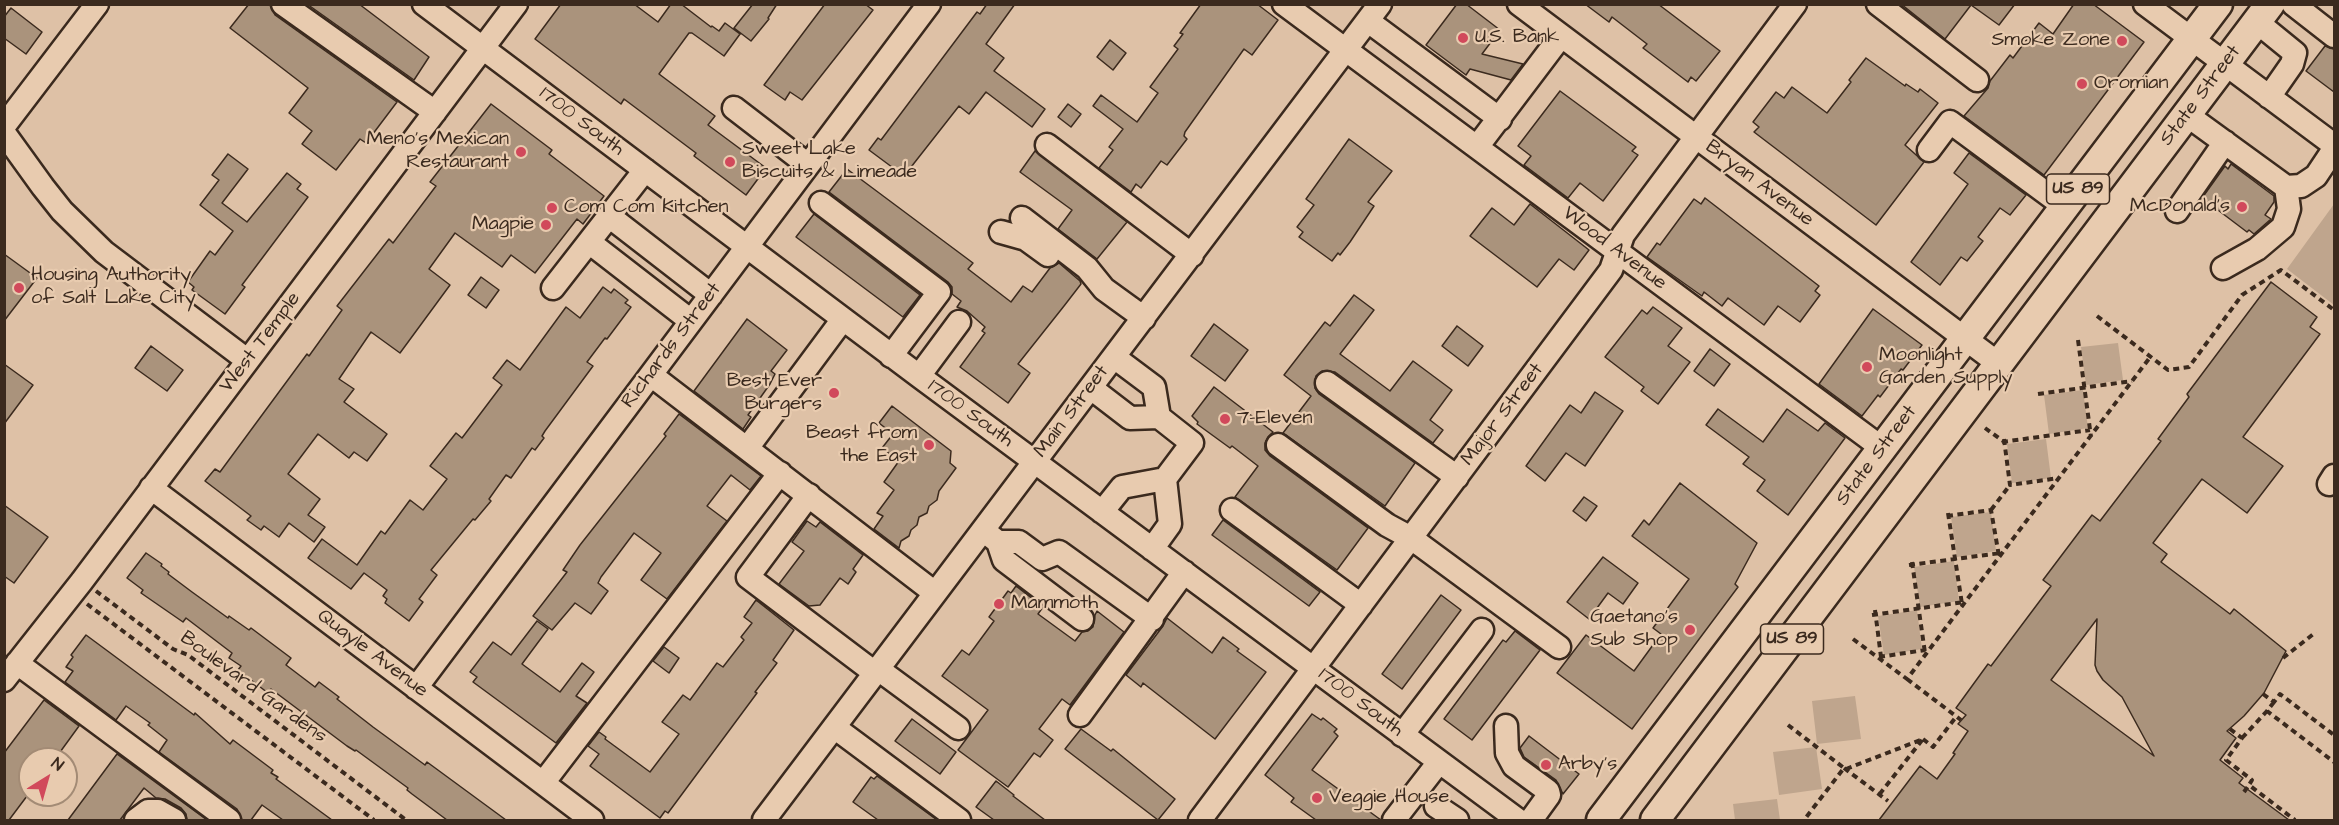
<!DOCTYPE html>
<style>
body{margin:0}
#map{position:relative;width:2339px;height:825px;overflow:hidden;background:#dec1a6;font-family:"Architects Daughter",sans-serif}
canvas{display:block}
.frame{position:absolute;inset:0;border:6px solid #3b2a1e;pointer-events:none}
.north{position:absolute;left:18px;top:747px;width:60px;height:60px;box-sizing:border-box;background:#e8cbaf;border:2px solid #a38b75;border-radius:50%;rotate:37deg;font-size:16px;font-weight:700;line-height:24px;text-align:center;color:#3b2a1e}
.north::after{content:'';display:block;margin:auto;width:21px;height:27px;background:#d1495b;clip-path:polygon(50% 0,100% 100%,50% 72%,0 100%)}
</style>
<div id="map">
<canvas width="2339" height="825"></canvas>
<div class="frame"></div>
<div class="north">N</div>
</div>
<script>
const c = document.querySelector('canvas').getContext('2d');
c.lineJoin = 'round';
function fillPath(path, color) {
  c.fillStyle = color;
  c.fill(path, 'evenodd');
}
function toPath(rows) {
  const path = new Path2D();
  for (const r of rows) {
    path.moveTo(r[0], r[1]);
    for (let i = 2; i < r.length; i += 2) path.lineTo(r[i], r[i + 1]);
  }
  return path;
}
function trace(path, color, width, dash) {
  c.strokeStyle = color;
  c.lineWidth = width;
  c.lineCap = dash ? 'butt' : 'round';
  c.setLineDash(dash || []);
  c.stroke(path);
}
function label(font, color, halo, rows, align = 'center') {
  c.font = font + ' "Architects Daughter",sans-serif';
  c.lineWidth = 4.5;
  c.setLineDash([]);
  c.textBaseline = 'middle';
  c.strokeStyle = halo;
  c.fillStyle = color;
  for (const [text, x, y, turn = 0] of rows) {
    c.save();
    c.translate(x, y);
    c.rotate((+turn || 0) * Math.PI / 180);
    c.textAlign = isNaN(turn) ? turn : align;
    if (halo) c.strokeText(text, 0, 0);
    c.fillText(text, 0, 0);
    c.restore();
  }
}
fillPath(toPath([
 [2334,204,2334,305,2287,269],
 [2118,343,2123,380,2086,385,2081,347],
 [2083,390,2088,428,2049,434,2044,395],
 [2046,439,2051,478,2012,483,2007,444],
 [1991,512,1996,551,1957,557,1951,517],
 [1954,561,1959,601,1920,607,1914,567],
 [1917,610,1922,649,1884,655,1878,616],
 [1855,696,1861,739,1817,744,1812,701],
 [1816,747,1822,789,1779,795,1773,752],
 [1777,799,1780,820,1735,820,1733,804]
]), '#bfa58d');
const building = toPath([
 [249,4,270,4,275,15,397,102,366,143,360,139,336,170,302,144,312,131,289,113,308,88,230,28,249,4],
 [307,4,359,4,429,57,414,80,307,4],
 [561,4,634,4,658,22,671,4,681,4,711,27,712,26,719,31,725,23,740,34,724,56,692,33,689,33,659,74,715,116,708,125,766,168,746,195,694,156,696,153,624,99,621,104,535,39,561,4],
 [753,4,777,4,768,18,769,19,751,41,734,28,753,4],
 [825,4,865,4,873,10,802,100,790,92,785,100,764,85,825,4],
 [987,4,1015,4,986,44,1004,58,994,71,1045,109,1032,127,986,92,969,114,959,106,904,176,869,150,878,138,881,140,977,12,980,14,987,4],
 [1201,4,1257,4,1278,20,1252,55,1244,49,1185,132,1184,136,1187,139,1167,165,1161,161,1141,188,1136,184,1131,192,1099,168,1113,150,1109,147,1123,129,1093,106,1101,95,1137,122,1158,93,1150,87,1178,49,1174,46,1183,34,1180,33,1201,4],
 [1457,4,1466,4,1500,30,1482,54,1523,64,1511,80,1470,69,1466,75,1426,45,1457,4],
 [1585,4,1658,4,1720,51,1696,81,1691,77,1688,82,1643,48,1647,44,1612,17,1609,22,1585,4],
 [1901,4,2015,4,1999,25,1971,5,1945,39,1901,4],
 [2074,4,2093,4,2144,42,2044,175,1964,116,1988,88,1990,81,2010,55,2013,58,2039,23,2053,34,2074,4],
 [11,8,42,32,26,54,4,38,4,17,11,8],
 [1110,40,1126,53,1113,70,1097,57,1110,40],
 [2325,46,2334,49,2334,92,2306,71,2325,46],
 [1866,58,1905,86,1906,84,1918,92,1920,89,1938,103,1905,145,1924,162,1876,225,1754,132,1759,127,1753,122,1776,92,1784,98,1792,87,1827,113,1851,82,1849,80,1866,58],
 [1560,91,1636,147,1632,151,1638,155,1603,201,1580,183,1568,198,1524,165,1531,156,1518,146,1560,91],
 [491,104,552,150,549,154,604,196,583,224,577,219,535,273,511,255,502,267,455,233,429,269,450,285,400,353,371,332,339,379,354,389,344,402,387,434,367,461,354,452,349,458,318,434,288,474,320,499,308,515,325,527,314,542,289,523,279,537,264,526,261,530,247,520,251,516,205,481,215,469,220,472,307,354,309,356,342,310,337,306,389,239,393,243,436,186,430,182,491,104],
 [1068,104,1081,114,1071,127,1058,117,1068,104],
 [1349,139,1392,171,1368,202,1374,206,1350,242,1340,255,1338,253,1332,261,1299,237,1303,232,1297,227,1314,205,1306,199,1349,139],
 [1035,151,1127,222,1097,259,1058,229,1072,210,1020,172,1035,151],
 [1969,153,2026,195,2010,215,2000,208,1978,237,1983,241,1967,261,1961,257,1940,285,1911,262,1968,184,1954,173,1969,153],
 [228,154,248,169,222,203,247,222,287,173,301,184,297,189,308,197,242,285,245,287,225,314,192,290,194,287,188,282,210,251,215,255,233,231,200,205,219,180,212,175,228,154],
 [2231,164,2274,196,2274,202,2265,215,2271,219,2254,234,2249,230,2247,232,2202,198,2225,166,2228,169,2231,164],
 [847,169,973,263,968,269,1011,302,1023,286,1032,292,1050,268,1059,263,1080,281,1081,284,1064,306,1018,364,1030,373,1008,403,960,367,985,333,982,331,985,327,967,311,957,307,961,301,952,294,952,287,948,282,829,192,847,169],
 [1705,198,1819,286,1815,291,1820,295,1800,322,1778,306,1764,325,1728,298,1722,306,1704,292,1702,296,1647,257,1657,243,1660,245,1694,199,1701,204,1705,198],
 [1530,204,1589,250,1574,270,1559,259,1537,287,1470,236,1492,208,1514,225,1530,204],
 [814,214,920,295,903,317,796,237,814,214],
 [4,254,37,278,4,321,4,254],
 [481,277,499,290,486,308,468,295,481,277],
 [2271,282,2317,317,2310,327,2320,334,2243,437,2283,466,2247,513,2202,479,2153,543,2167,554,2161,562,2230,614,2234,609,2286,651,2264,693,2244,716,2227,731,2236,738,2220,760,2243,778,2239,783,2289,820,1879,820,1920,766,1937,779,1955,754,1953,753,1968,731,1958,724,1966,715,1956,708,1988,664,1991,666,2051,586,2043,580,2092,515,2100,521,2161,441,2158,439,2189,397,2187,394,2271,282],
 [2097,619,2095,665,2097,671,2103,680,2122,697,2154,756,2051,680,2097,619],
 [603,287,611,293,614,289,628,300,625,303,631,307,607,339,605,338,587,362,593,366,545,431,542,436,544,438,535,450,532,448,511,478,506,475,489,499,491,501,475,520,473,519,431,570,437,575,419,599,423,602,409,621,385,603,387,599,383,596,387,590,364,573,351,589,308,558,322,539,357,565,381,531,385,534,410,500,423,510,447,479,430,466,456,433,462,438,502,385,493,378,507,360,520,370,566,307,580,318,603,287],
 [1354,295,1374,310,1340,354,1390,391,1413,361,1452,390,1430,420,1443,430,1433,443,1335,372,1322,371,1316,376,1315,388,1319,394,1415,463,1385,506,1283,433,1311,396,1284,375,1325,322,1330,326,1354,295],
 [1653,307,1682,328,1668,346,1690,362,1658,404,1641,391,1644,387,1605,357,1642,310,1647,314,1653,307],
 [1873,309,1922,345,1903,370,1901,369,1880,397,1878,395,1862,416,1819,384,1873,309],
 [747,319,787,350,771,371,775,374,770,384,748,415,751,417,743,429,694,391,747,319],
 [1214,324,1248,350,1225,381,1191,356,1214,324],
 [1457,326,1483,346,1468,366,1442,346,1457,326],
 [151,346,183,370,167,391,135,368,151,346],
 [1710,349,1730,364,1714,386,1694,371,1710,349],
 [4,364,33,385,4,424,4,364],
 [1214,387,1273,432,1268,437,1265,443,1265,450,1270,456,1368,528,1337,570,1235,497,1258,466,1232,446,1230,448,1197,424,1198,422,1192,416,1214,387],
 [1595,392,1623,411,1585,466,1566,453,1545,481,1526,466,1570,405,1581,413,1595,392],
 [892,406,951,451,950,463,956,468,939,491,937,500,929,506,927,513,919,517,917,525,911,530,909,536,901,541,899,548,874,529,883,516,877,513,894,490,884,482,899,461,882,448,893,434,879,423,892,406],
 [1718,409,1763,442,1787,409,1818,431,1825,423,1845,438,1788,515,1757,491,1765,480,1743,464,1749,457,1706,425,1718,409],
 [679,414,761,476,750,490,731,475,707,506,727,521,667,599,641,580,661,553,634,533,601,577,598,583,608,591,591,614,575,603,552,630,533,616,567,572,563,570,580,545,666,436,664,434,679,414],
 [1680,483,1757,543,1735,584,1738,587,1632,729,1557,673,1586,635,1634,671,1661,634,1653,628,1689,579,1632,536,1644,520,1649,525,1680,483],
 [1584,497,1597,506,1586,521,1573,511,1584,497],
 [4,505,48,537,14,583,4,576,4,505],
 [1223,520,1320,592,1309,606,1212,535,1223,520],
 [807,521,816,527,820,522,863,555,853,569,856,572,848,584,840,578,820,605,809,606,779,584,804,551,792,542,807,521],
 [146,553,162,564,161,566,169,572,168,574,192,592,228,618,229,616,249,630,251,628,291,658,286,665,315,687,319,682,339,697,337,699,373,727,425,765,427,762,506,820,447,820,412,794,407,790,408,788,356,750,355,751,347,746,271,689,268,693,238,670,241,666,229,658,232,653,186,618,183,622,141,593,143,590,127,578,146,553],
 [1603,557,1638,583,1623,604,1608,593,1589,619,1567,602,1603,557],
 [1016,586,1043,607,1038,614,1075,641,1082,632,1088,631,1093,627,1095,615,1097,611,1124,632,1070,705,1062,699,1039,729,1053,740,1040,757,1034,753,1008,787,958,750,988,710,942,676,962,650,969,655,994,621,989,617,1008,591,1011,593,1016,586],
 [1441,595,1461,610,1402,689,1382,674,1441,595],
 [756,600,794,630,773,660,777,663,755,692,757,693,668,813,665,811,660,818,590,766,599,754,588,746,599,732,606,737,605,739,650,772,679,734,662,722,683,695,690,700,717,663,723,667,744,640,741,637,752,623,744,617,756,600],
 [1167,618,1212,653,1223,637,1239,649,1237,651,1266,672,1215,739,1143,683,1141,687,1126,675,1163,626,1167,618],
 [537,621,548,629,522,664,560,692,582,663,594,672,576,696,587,703,556,743,473,682,477,677,470,672,493,642,511,655,537,621],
 [1515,631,1540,650,1472,740,1444,719,1503,640,1506,642,1515,631],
 [86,635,194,715,195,713,230,744,233,740,273,770,271,773,278,777,276,779,332,820,283,820,262,805,251,820,242,820,237,809,159,752,167,740,148,725,150,723,126,706,116,720,65,682,73,671,66,667,73,657,71,655,86,635],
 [664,647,679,658,669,673,653,661,664,647],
 [44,700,79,726,55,759,30,759,30,792,9,820,4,820,4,753,44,700],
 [1312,714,1321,720,1323,718,1337,729,1334,732,1338,736,1312,770,1381,820,1316,820,1291,802,1294,798,1265,775,1312,714],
 [912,719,956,752,940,774,895,741,912,719],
 [1081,729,1111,751,1113,749,1175,799,1158,820,1065,749,1081,729],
 [1529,736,1579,774,1563,794,1556,780,1524,757,1520,748,1529,736],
 [117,754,207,820,187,820,186,814,181,808,165,799,156,798,144,788,120,820,68,820,117,754],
 [877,776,937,820,878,820,853,802,871,777,874,779,877,776],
 [996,781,1014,795,1013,796,1045,820,994,820,976,807,996,781]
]);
fillPath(building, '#aa937c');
trace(building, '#3b2a1e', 1.5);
const minor = toPath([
 [283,4,435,112],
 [424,4,919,376,1518,820],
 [1284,4,1882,448],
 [1519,4,1999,364],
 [1878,4,1977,80],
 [2145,4,2334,145],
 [2293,4,2334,36],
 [1368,21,1500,119],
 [2257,22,2295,53,2292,64,2269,97],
 [734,108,808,165],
 [2187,115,2286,187,2301,186,2316,176,2334,149],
 [4,126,97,4],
 [4,133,43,187,62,211,104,252,247,360],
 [1047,145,1192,255],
 [1477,147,1561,36],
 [1929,150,1950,122,2065,207],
 [821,203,939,292,891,356],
 [2177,211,2225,142],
 [609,216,711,295],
 [1022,218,1087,268,1104,289,1144,318],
 [1001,232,1026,239,1048,255],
 [589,242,691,321],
 [2223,268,2257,249,2283,227,2289,209,2286,187],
 [553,288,645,170],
 [651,375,935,593],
 [919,376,959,322],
 [1327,383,1457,477],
 [1091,388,1130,418,1159,417,1154,387,1114,357],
 [1159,417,1192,443,1165,479],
 [1278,445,1387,525,1411,538,1559,647],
 [748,447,843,319],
 [2329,484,2334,476],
 [151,488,592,820],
 [809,495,748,577,875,673],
 [1232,510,1361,605],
 [1102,512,1122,487,1165,479,1170,524,1152,549],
 [983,530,998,542,1019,542,1042,559,1059,552,1152,619],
 [998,542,1004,560,1082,619],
 [17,663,229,820],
 [878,669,958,728],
 [4,680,82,581,516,4],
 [416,688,929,4],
 [1080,715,1184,572],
 [1506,726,1507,753,1514,766,1548,791,1549,795,1531,820],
 [834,727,959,820],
 [1402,735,1482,630],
 [543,783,780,473],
 [1436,806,1457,820],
 [136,820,148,811,158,811,174,820],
 [764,820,1380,4],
 [1200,820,1611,270,1623,235,1795,4],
 [1394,820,1439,762]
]);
const major = toPath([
 [1601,820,2218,4],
 [1655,820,2270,4]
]);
trace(minor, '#3b2a1e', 27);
trace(major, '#3b2a1e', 33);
trace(toPath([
 [2097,316,2168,370,2189,367,2242,295,2281,270,2334,310],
 [2078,340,2091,437],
 [2038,394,2132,381],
 [1985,428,2003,441],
 [2004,439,2010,485,2059,478],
 [2002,442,2090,430],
 [1991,510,2010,485],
 [1948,513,1962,604],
 [1947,516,1991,510,1999,556],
 [1912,562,1925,653],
 [1909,565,2001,553],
 [96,591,173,649,188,655,406,820],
 [87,604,374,820],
 [1875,610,1881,657],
 [1872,615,1964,602],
 [1853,639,1907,679,2151,356],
 [1879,657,1925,650],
 [2283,658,2316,632],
 [1907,679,1961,720],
 [2263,694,2274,702,2280,694,2334,735],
 [2274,702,2267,711,2334,762],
 [1788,725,1844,768,1804,820],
 [2230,729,2242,738,2226,760,2252,780,2249,785,2295,820],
 [2242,738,2267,711],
 [1923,739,1933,747,1956,717],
 [1844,768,1888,801],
 [1846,769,1923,739,1879,795],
 [2244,792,2249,785]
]), '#3b2a1e', 4, [6, 4.5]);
trace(minor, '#e8cbaf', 22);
trace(major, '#e8cbaf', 28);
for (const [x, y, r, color] of [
 [1463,38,6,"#d1495b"],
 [2122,41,6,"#d1495b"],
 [2082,84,6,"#d1495b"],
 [521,152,6,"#d1495b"],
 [730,162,6,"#d1495b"],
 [2242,207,6,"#d1495b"],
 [552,208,6,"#d1495b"],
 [546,225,6,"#d1495b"],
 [19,288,6,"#d1495b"],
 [1867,367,6,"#d1495b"],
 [834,393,6,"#d1495b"],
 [1225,419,6,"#d1495b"],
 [929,445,6,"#d1495b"],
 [999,604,6,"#d1495b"],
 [1690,630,6,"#d1495b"],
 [1546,765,6,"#d1495b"],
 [1317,798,6,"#d1495b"]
]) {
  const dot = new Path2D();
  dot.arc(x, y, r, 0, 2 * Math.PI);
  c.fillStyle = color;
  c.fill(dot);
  trace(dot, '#e8cbaf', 2);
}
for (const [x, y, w] of [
 [2078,189,63],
 [1792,639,63]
]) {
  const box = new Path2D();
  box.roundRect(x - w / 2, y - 15, w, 30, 4.5);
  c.fillStyle = '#e8cbaf';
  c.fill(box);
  trace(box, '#3b2a1e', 1.5);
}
label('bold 18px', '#3b2a1e', null, [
 ["US 89",2078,189],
 ["US 89",1792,639]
]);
label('20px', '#3b2a1e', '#e8cbaf', [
 ["U.S. Bank",1475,38],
 ["Smoke Zone",2110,41,"right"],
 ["Oromian",2094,84],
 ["Meno's Mexican",509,140,"right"],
 ["Restaurant",509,163,"right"],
 ["Sweet Lake",742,150],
 ["Biscuits & Limeade",742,173],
 ["McDonald's",2230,207,"right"],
 ["Com Com Kitchen",564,208],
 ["Magpie",534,225,"right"],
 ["Housing Authority",31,276],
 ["of Salt Lake City",31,299],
 ["Moonlight",1879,356],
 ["Garden Supply",1879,379],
 ["Best Ever",822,382,"right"],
 ["Burgers",822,405,"right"],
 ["7-Eleven",1237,419],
 ["Beast from",917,434,"right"],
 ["the East",917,457,"right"],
 ["Mammoth",1011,604],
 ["Gaetano's",1678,618,"right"],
 ["Sub Shop",1678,641,"right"],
 ["Arby's",1558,765],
 ["Veggie House",1329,798]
], 'left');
label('20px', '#3b2a1e', '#e8cbaf', [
 ["State Street",2201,96,-53],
 ["1700 South",581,122,37],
 ["Bryan Avenue",1759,184,37],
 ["Wood Avenue",1614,249,37],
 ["West Temple",261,343,-53],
 ["Richards Street",672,346,-53],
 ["Main Street",1072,412,-53],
 ["1700 South",970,414,36],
 ["Major Street",1503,415,-53],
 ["State Street",1877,456,-53],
 ["Quayle Avenue",372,654,37],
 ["Boulevard Gardens",253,688,36],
 ["1700 South",1360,703,37]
]);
</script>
